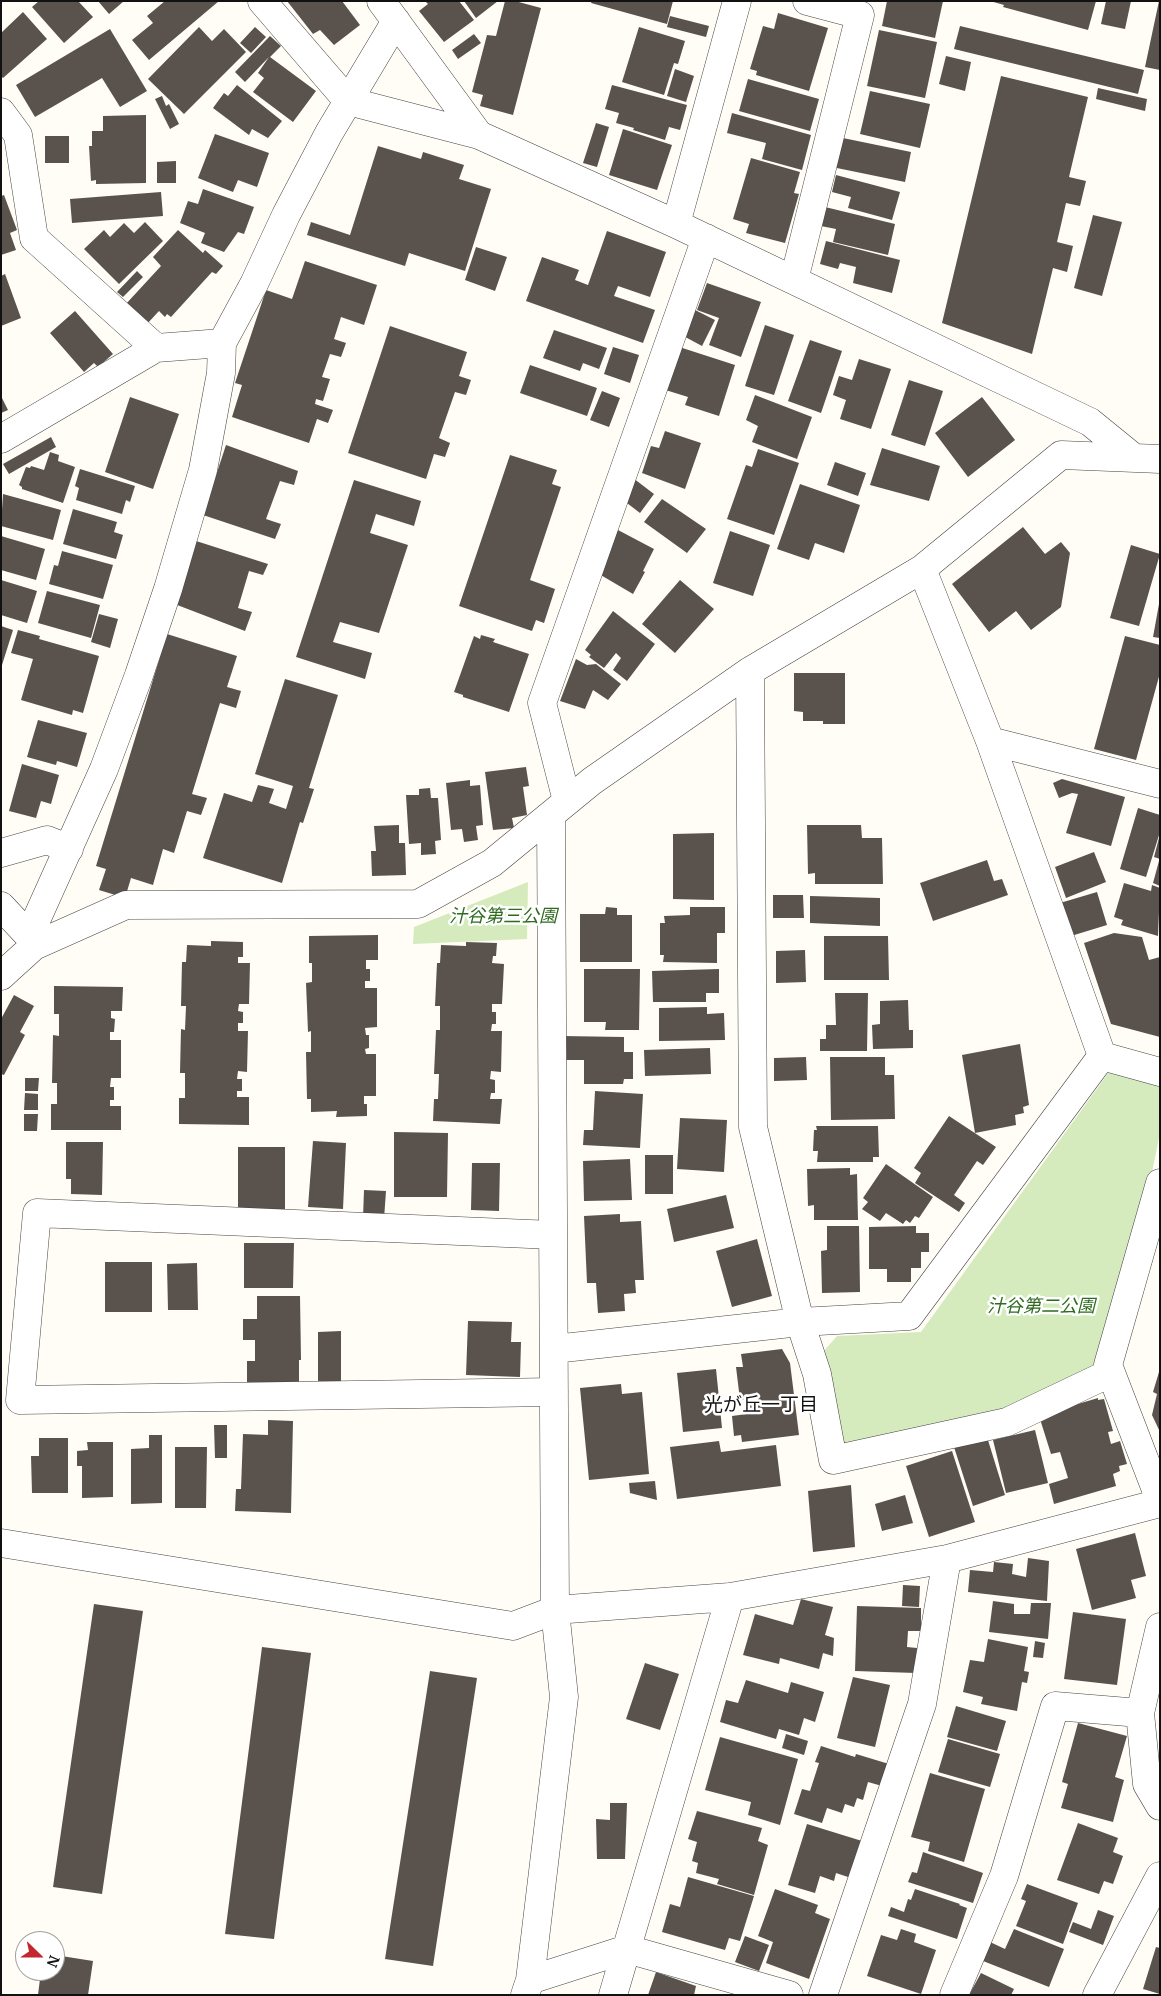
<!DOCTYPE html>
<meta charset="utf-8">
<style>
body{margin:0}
#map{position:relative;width:1161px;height:1996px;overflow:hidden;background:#fffdf5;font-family:Merriweather,serif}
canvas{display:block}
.frame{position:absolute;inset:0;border:2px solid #111;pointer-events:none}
.north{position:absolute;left:15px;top:1931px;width:50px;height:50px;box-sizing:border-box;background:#fff;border:1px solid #a0a0a0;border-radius:50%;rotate:112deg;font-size:14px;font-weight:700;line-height:20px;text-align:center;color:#111}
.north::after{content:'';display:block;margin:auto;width:18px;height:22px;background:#c4262e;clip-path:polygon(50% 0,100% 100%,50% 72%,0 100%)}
</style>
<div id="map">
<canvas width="1161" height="1996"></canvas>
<div class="frame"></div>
<div class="north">N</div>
</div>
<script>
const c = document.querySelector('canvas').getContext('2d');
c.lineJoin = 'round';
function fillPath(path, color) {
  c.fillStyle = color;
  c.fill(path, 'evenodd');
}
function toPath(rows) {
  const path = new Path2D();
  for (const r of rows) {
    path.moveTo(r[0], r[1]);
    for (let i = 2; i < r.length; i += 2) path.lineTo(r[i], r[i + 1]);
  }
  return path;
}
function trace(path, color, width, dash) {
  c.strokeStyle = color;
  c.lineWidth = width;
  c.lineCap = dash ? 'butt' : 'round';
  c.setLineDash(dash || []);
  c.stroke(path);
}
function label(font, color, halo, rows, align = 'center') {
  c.font = font + ' Merriweather,"Noto Sans JP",serif';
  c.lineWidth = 5;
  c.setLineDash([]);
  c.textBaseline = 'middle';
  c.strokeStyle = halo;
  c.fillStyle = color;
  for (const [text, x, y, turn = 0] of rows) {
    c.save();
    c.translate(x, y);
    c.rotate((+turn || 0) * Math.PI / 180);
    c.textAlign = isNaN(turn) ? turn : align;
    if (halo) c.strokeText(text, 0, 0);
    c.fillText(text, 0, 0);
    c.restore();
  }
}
fillPath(toPath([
 [528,882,527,939,413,944,414,927],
 [1109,1072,1160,1085,1160,1133,1113,1364,1005,1411,852,1448,837,1440,823,1352,837,1336,921,1332]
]), '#d5ebbd');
fillPath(toPath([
 [39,1,78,1,93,17,64,43,32,7],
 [98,1,124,1,109,14],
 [165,1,219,1,149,60,132,40,153,23,147,16],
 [287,1,342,1,360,25,334,45,320,30,313,34],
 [425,1,459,1,474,20,444,42,419,11,428,4],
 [464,1,498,1,476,18],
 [505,1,515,1,541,8,513,115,480,106,483,95,472,92,487,35,496,36],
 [592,1,673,1,667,24,591,3],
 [887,1,943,1,935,38,882,26],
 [990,1,1096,1,1088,30,1003,7,1004,5],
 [1106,1,1131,1,1125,29,1101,24],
 [1159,1,1160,1,1160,70,1145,67],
 [23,12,47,39,3,78,1,76,1,33],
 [778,13,828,28,809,91,756,75,757,71,750,69,763,26,774,29],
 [670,16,709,26,706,37,667,27],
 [960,26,1144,70,1138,94,954,49],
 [199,27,212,41,224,29,246,52,184,114,148,79],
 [255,27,266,37,251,53,240,43],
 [639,27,685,41,678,64,674,63,664,95,622,82],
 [110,29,147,91,120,107,102,78,35,117,16,85],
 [879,30,937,42,925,98,867,86],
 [474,34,481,43,458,59,452,50],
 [270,36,281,46,270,57,316,91,293,122,253,92,264,78,258,73,269,57,245,82,235,72],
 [946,56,971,62,965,91,939,84],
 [675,69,694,76,686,102,667,96],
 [1001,76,1088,97,1069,177,1086,181,1080,206,1066,203,1057,242,1073,246,1067,272,1053,268,1032,354,942,323],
 [748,79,819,99,810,131,739,111],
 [237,85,282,121,268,138,252,129,249,135,213,108,224,93,228,96],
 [612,85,687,105,680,130,669,127,665,140,633,130,634,128,616,123,619,113,605,109],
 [1098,88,1147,99,1145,111,1096,99],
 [870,91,930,104,920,148,860,134],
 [162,96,166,106,169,104,179,124,170,129,155,99],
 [732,113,811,135,802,170,762,159,766,143,727,133],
 [146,115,146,183,96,184,96,180,91,181,89,146,92,146,92,131,103,131,103,116],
 [596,123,609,127,597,167,583,163],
 [623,129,672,145,657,190,609,175],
 [215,134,269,153,257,187,238,180,233,192,198,178],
 [45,136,69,136,69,163,45,163],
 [838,137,911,152,905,182,832,167],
 [378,146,421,159,423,152,464,165,459,179,491,189,465,271,409,253,405,266,307,235,311,222,350,235],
 [751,158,800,172,794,193,799,194,785,243,746,233,749,224,733,219],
 [176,161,176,183,157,183,157,162],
 [836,175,900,192,892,220,848,208,851,197,832,192],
 [203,189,254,207,244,234,238,232,224,252,201,243,205,233,180,223,188,201,198,204],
 [161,192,163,216,72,223,70,199],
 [4,195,17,230,10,233,16,250,1,255,1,196],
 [825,207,895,224,888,255,833,242,836,229,821,226],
 [1093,215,1122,222,1102,296,1074,288],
 [145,222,163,241,119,284,84,249,104,230,110,237,124,223,134,233],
 [178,230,203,253,205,250,223,266,216,274,212,272,171,317,167,314,165,317,159,311,146,325,125,305,161,266,153,257],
 [607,231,666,252,650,297,618,286,614,296,655,310,643,343,526,301,542,257,579,270,575,280,588,285],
 [826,241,900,260,892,293,853,283,856,267,840,263,838,269,820,264],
 [476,247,507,257,495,291,465,280],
 [305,261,377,285,364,325,341,317,334,339,346,343,341,357,330,354,322,377,330,379,323,401,316,399,315,404,333,410,328,423,317,419,309,443,232,417,242,385,235,383,266,290,292,299],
 [137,271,143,277,123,297,117,292],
 [5,274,21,318,1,326,1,276],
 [707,283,761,302,741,357,709,345,719,318,697,310],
 [689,307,715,320,702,346,676,332],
 [75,311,113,354,98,367,94,363,84,372,50,333],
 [765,325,794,335,774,395,745,386],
 [390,326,467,352,459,376,471,380,466,395,455,392,439,438,450,443,445,457,434,454,426,479,348,453],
 [554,330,607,348,599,369,583,363,580,371,543,358],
 [810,340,842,351,821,413,788,401],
 [670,344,735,365,719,416,685,405,688,397,656,387],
 [613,347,639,355,630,383,604,374],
 [859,359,891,369,871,429,840,419,846,400,833,395,839,376,852,380],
 [530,365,597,388,587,416,520,393],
 [909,380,943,391,925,446,891,435],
 [602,391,620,398,609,427,590,420],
 [755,395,812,417,797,459,752,442,758,426,746,420],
 [1,396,8,410,1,413],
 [130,397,179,414,153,489,105,472],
 [982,397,1015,440,968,477,935,433],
 [665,431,701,443,685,489,642,473,651,446,659,448],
 [51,437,56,447,9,474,3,464],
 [226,445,298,471,294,485,280,481,266,519,281,524,275,539,203,515],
 [882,448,940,466,929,501,870,485],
 [758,449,799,463,774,535,727,519,746,465,752,467],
 [50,452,59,455,58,461,75,467,63,503,22,489,22,487,19,485,26,467,30,468,31,466,44,470],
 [510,455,557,470,552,484,561,487,530,580,555,589,544,623,536,620,532,631,459,606],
 [835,462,866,473,858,496,827,485],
 [80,469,135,486,130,502,126,500,122,514,76,500,79,488,75,486],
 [633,478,654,494,640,513,619,497],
 [354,480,421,501,414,526,376,514,370,533,408,545,379,633,340,622,333,642,372,653,365,679,296,657],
 [800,484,860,505,844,553,815,543,809,560,777,549],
 [3,494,61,510,53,540,1,526],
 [662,499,706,529,687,553,644,522],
 [73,509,117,522,114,532,123,535,116,559,63,544],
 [1023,527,1045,554,1061,542,1070,553,1061,607,1031,630,1016,611,989,632,952,584],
 [618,530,654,549,643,571,645,572,633,594,599,574,607,560,603,558],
 [730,531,770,545,753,596,713,583],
 [1,536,45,549,36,580,1,570],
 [193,540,268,564,263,575,249,571,238,608,252,612,245,631,172,603],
 [1131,545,1160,554,1139,626,1110,618],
 [62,551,113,565,103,599,49,584,54,565,58,566],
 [1,580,37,591,27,623,1,615],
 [680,580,714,609,675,653,642,624],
 [47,591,100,605,91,638,38,623],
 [1159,604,1160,604,1160,638,1153,637],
 [613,611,655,644,627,681,613,670,621,658,616,653,604,668,589,657,591,655,585,650],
 [99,614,118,619,110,648,91,642],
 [1,626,13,630,2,665,1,665],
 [18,630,40,636,39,639,99,656,83,713,73,710,72,715,21,700,33,659,11,653],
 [167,634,237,656,227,687,241,691,236,708,220,703,192,794,207,798,201,815,187,811,174,853,163,849,153,885,131,878,125,898,99,890,106,869,96,866],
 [481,635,495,639,493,642,529,654,509,712,463,697,463,695,454,692,474,636,480,639],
 [1125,636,1160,645,1160,673,1136,760,1094,749],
 [576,659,587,665,596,664,621,684,608,700,593,690,585,709,560,701],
 [794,673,845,673,845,724,823,724,823,721,803,721,803,712,794,711],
 [285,679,338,695,309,788,314,789,303,823,300,822,282,883,203,858,224,793,252,802,258,785,274,789,269,803,286,809,293,786,255,774],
 [38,720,87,733,77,767,57,761,56,765,27,757],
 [22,764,59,775,51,804,41,801,36,818,9,811],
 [526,767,529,786,523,787,527,815,512,818,514,828,493,830,485,772],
 [1062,779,1125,797,1111,846,1066,833,1078,794,1072,793,1059,798,1053,783],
 [470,780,470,786,480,785,483,825,476,826,478,840,464,842,462,829,451,830,446,783],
 [430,788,431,798,438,798,441,840,435,841,436,854,421,855,421,843,409,844,406,795,419,795,419,789],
 [1138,808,1160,815,1160,832,1146,877,1120,869],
 [399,825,399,843,405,843,406,875,372,876,371,851,376,851,374,826],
 [807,825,861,825,862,838,882,838,883,884,815,884,815,873,808,874],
 [714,833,714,900,673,899,673,834],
 [1159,838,1160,838,1160,859,1154,857],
 [1094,852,1106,882,1066,898,1055,867],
 [987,860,994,881,1002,879,1008,895,933,921,920,883],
 [1159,861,1160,861,1160,886,1153,883],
 [1124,883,1151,891,1152,885,1160,888,1158,936,1121,925,1123,920,1114,917],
 [1097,892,1107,925,1071,936,1060,903],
 [773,895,803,895,804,918,773,918],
 [810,896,880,898,880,926,810,923],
 [606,907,617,908,617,915,632,915,632,962,580,962,580,914,605,914],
 [690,907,725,907,725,933,717,933,717,963,663,962,664,955,660,955,660,923,665,923,664,916,690,915],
 [1114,933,1142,937,1149,960,1160,957,1160,1037,1111,1024,1084,943],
 [378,935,378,960,366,960,366,969,370,969,370,981,365,981,365,988,377,988,377,1027,365,1028,366,1035,369,1035,369,1048,365,1049,366,1054,376,1054,376,1096,364,1096,364,1104,367,1104,367,1116,336,1117,337,1111,311,1112,311,1099,307,1099,306,1052,311,1052,311,1031,308,1032,306,983,312,982,312,963,309,963,309,936],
 [824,936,888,936,889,980,824,980],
 [211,941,243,942,243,957,238,957,238,963,250,963,249,1004,239,1004,238,1011,243,1012,243,1023,238,1023,238,1031,248,1031,247,1072,238,1071,237,1079,242,1079,242,1091,237,1091,237,1097,249,1097,249,1125,179,1124,179,1098,185,1098,185,1073,180,1073,181,1029,185,1030,186,1006,181,1006,182,962,186,962,187,945,211,946],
 [466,942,497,943,496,956,493,956,492,963,504,964,502,1004,492,1004,492,1012,496,1012,496,1024,492,1024,491,1031,502,1031,501,1072,491,1071,490,1079,495,1080,495,1093,491,1093,490,1099,502,1099,500,1124,433,1121,434,1099,438,1099,439,1074,434,1074,436,1030,440,1030,440,1006,435,1006,437,963,440,963,441,945,466,946],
 [805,950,806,982,776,983,776,951],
 [584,969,640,969,639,1030,605,1030,606,1022,584,1022],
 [719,969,719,993,706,993,706,1002,653,1002,652,971],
 [54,986,123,987,122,1011,111,1011,111,1018,115,1019,114,1032,110,1032,110,1040,121,1040,121,1078,111,1078,110,1087,114,1087,114,1100,110,1100,110,1106,121,1106,121,1130,51,1130,51,1104,57,1104,57,1083,52,1083,53,1035,59,1036,59,1014,54,1014],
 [835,993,868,993,867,1051,820,1051,820,1039,826,1039,826,1025,836,1025],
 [14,995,34,1006,20,1032,25,1035,4,1075,1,1074,1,1019],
 [908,1000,909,1030,913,1030,913,1048,873,1049,872,1025,880,1024,880,1001],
 [707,1007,707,1014,724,1013,725,1040,659,1041,659,1008],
 [562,1036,624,1037,624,1052,633,1052,633,1079,624,1079,623,1084,584,1084,584,1060,561,1060],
 [1020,1044,1029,1105,1023,1107,1024,1113,1015,1115,1016,1125,975,1133,962,1055],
 [710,1048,711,1074,645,1076,644,1050],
 [806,1057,807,1080,774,1081,774,1058],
 [830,1057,885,1057,885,1075,894,1075,895,1119,831,1120],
 [25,1078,39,1078,38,1091,25,1091],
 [595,1091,643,1094,640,1148,583,1145,584,1130,593,1130],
 [25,1093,38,1094,38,1110,24,1110],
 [24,1114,38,1114,37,1131,24,1131],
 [949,1116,996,1147,983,1165,977,1161,954,1195,965,1203,959,1212,915,1183,921,1173,914,1168],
 [680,1118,727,1120,724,1172,677,1169],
 [816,1126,878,1126,879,1157,873,1157,873,1162,817,1162,818,1151,813,1151,814,1130,817,1130],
 [394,1132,448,1133,447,1197,394,1197],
 [313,1141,346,1143,343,1209,308,1207],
 [66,1142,103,1142,102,1195,71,1194,71,1179,66,1179],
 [238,1147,285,1147,285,1212,238,1212],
 [645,1155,673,1155,673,1194,645,1194],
 [630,1159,632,1200,584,1201,583,1161],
 [472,1163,500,1163,499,1211,471,1210],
 [886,1164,933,1197,919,1218,915,1216,910,1223,906,1220,903,1224,886,1213,880,1221,862,1209,868,1202,863,1198],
 [850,1168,850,1175,857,1174,858,1220,814,1220,814,1205,808,1206,807,1169],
 [364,1190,386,1191,384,1219,363,1218],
 [726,1195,734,1228,674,1242,667,1209],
 [620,1214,620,1222,641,1221,644,1280,635,1280,636,1293,624,1294,625,1311,598,1313,596,1283,587,1283,584,1216],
 [827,1226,859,1226,860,1292,822,1293,821,1251,827,1250],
 [916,1226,916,1233,929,1233,929,1252,921,1252,921,1268,911,1268,911,1282,887,1282,887,1269,869,1269,869,1227],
 [757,1239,772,1296,732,1307,716,1251],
 [244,1243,294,1243,293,1288,244,1288],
 [105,1262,152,1262,152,1312,105,1312],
 [197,1263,198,1310,168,1310,167,1264],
 [257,1296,300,1296,301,1360,299,1360,299,1388,247,1388,247,1361,255,1361,255,1340,243,1340,243,1319,257,1319],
 [468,1321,512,1322,511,1342,521,1342,520,1377,466,1375],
 [341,1331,341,1381,318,1382,318,1332],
 [782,1349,790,1363,799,1435,742,1442,741,1435,734,1436,732,1416,747,1414,746,1399,740,1400,736,1367,743,1367,741,1354],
 [716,1369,722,1428,683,1432,677,1373],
 [1159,1372,1160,1372,1160,1432,1152,1415,1157,1394,1153,1392],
 [621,1384,622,1394,642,1392,649,1474,589,1480,580,1388],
 [1098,1398,1098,1400,1104,1399,1113,1431,1108,1432,1111,1444,1120,1441,1127,1464,1119,1466,1120,1471,1113,1474,1116,1486,1054,1504,1049,1484,1068,1478,1060,1452,1051,1454,1040,1419,1061,1412,1061,1409],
 [268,1420,293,1421,291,1513,235,1511,236,1489,241,1489,243,1434,268,1435],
 [214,1425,227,1425,227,1458,215,1458],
 [1035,1430,1048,1483,1006,1493,993,1440],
 [149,1435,162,1435,162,1503,131,1504,131,1449,149,1448],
 [987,1437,1005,1495,973,1506,954,1447],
 [39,1438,68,1438,68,1493,32,1493,31,1456,39,1456],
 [719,1441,721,1452,776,1445,781,1486,677,1499,670,1447],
 [87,1442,113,1442,113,1497,82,1498,82,1466,77,1466,77,1451,88,1450],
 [175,1447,207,1447,206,1508,175,1508],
 [952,1451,975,1522,929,1537,906,1466],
 [655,1481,657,1500,630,1493,629,1483],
 [851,1485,855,1547,813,1552,808,1491],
 [905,1495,913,1523,882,1531,875,1504],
 [1135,1533,1146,1576,1131,1580,1136,1598,1092,1610,1076,1549],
 [1028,1558,1049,1561,1047,1601,968,1592,970,1570,993,1572,994,1562,1013,1564,1012,1574,1026,1577],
 [903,1585,920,1586,919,1607,902,1606],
 [801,1599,833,1607,825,1635,834,1638,833,1656,823,1653,819,1669,780,1658,779,1664,743,1655,755,1614,793,1625],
 [993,1601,1014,1604,1014,1614,1030,1614,1031,1603,1051,1603,1048,1639,989,1632],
 [94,1604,143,1611,102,1894,53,1887],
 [857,1606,921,1608,921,1631,908,1631,907,1647,917,1648,916,1673,855,1671],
 [1073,1612,1126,1619,1117,1685,1064,1679],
 [988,1639,1028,1647,1024,1671,1029,1672,1027,1683,1022,1682,1017,1711,981,1704,983,1697,963,1692,970,1660,984,1662],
 [1035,1641,1045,1643,1043,1658,1033,1657],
 [262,1647,311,1653,274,1939,225,1934],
 [645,1663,679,1674,660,1730,626,1719],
 [430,1671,477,1678,433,1966,385,1959],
 [853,1677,890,1685,875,1747,837,1738],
 [746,1680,788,1693,791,1682,824,1692,815,1722,804,1718,799,1735,779,1729,776,1739,720,1722,726,1700,738,1703],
 [956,1706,1006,1721,997,1751,947,1737],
 [1078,1723,1127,1736,1115,1777,1124,1780,1113,1822,1061,1808,1068,1784,1062,1782],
 [786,1734,808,1741,804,1755,782,1748],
 [720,1737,798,1759,780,1825,748,1815,751,1802,705,1790],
 [948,1739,1000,1754,990,1787,938,1772],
 [821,1746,855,1757,856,1754,889,1764,882,1786,868,1782,863,1800,857,1798,854,1807,845,1804,842,1813,827,1808,822,1823,794,1814,802,1789,810,1791,819,1763,815,1762],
 [930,1773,985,1789,964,1862,928,1851,930,1842,911,1837],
 [610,1803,627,1803,625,1859,597,1859,596,1819,610,1820],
 [697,1811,762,1828,758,1841,768,1845,754,1895,717,1884,719,1879,696,1873,698,1863,692,1861,697,1842,688,1839],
 [1078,1823,1118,1838,1113,1852,1123,1856,1113,1884,1104,1881,1099,1894,1057,1880],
 [807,1824,862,1841,851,1878,836,1873,834,1881,820,1876,815,1893,788,1885],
 [923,1852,983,1873,973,1903,908,1882,912,1872,917,1873],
 [688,1877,754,1896,740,1941,729,1938,725,1950,662,1932,670,1904,680,1907],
 [1027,1884,1078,1903,1063,1944,1016,1926,1026,1901,1021,1899],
 [775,1889,818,1905,815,1913,830,1919,809,1979,766,1963,773,1942,758,1936],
 [915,1889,960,1904,959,1905,967,1908,957,1939,888,1916,891,1907,904,1912,908,1899,911,1900],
 [1098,1910,1114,1916,1103,1945,1069,1932,1073,1922,1091,1929],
 [901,1929,916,1934,914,1942,936,1950,921,1994,867,1976,881,1935,897,1940],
 [1014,1929,1064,1949,1049,1987,983,1961,990,1942,1005,1949],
 [745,1936,769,1945,759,1971,735,1962],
 [1156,1947,1160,1948,1160,1994,1143,1989],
 [55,1955,93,1961,88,1995,38,1995,41,1971,55,1971],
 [656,1972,696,1986,694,1995,648,1995],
 [981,1973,1014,1989,1011,1995,969,1995]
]), '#5a524d');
const minor = toPath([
 [262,1,348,101,479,135],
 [381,1,479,135,676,224,1090,422,1133,457],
 [1,112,18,135,34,238,156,348,222,343],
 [676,224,737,1],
 [794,280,860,15,807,1],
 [1,439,156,348],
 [922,569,990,741,1102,1056,1160,1072],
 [750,671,753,1127,800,1322,817,1374,833,1460,1007,1422,1110,1373],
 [990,741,1160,784],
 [567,801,542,703,706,238],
 [551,815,555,1610,730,1597,947,1559,1160,1503],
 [1,853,47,840,69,849],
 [1,906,29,936,104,769,139,675,168,589,203,470,221,373,222,343,254,284,286,215,329,133,396,21],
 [1,976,34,946,126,905,418,904,492,863,592,781,750,671,922,569,1061,455,1160,459],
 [1160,1183,1108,1365,1160,1500],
 [553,1235,37,1213,20,1400,554,1392],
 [554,1349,800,1322,909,1316,1102,1056],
 [1,1543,513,1626,555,1610,564,1697,530,1980,525,1995],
 [1160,1627,1140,1713,1147,1784,1160,1806],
 [530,1980,627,1949,789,1995],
 [613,1995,730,1597],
 [823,1995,922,1704,947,1559],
 [954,1995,1004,1876,1055,1706,1140,1713],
 [1097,1995,1160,1876]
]);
trace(minor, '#444', 29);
trace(minor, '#fff', 28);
label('italic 18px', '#2f6b1f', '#fff', [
 ["汁谷第三公園",503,917],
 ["汁谷第二公園",1041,1307]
]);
label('19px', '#111', '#fff', [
 ["光が丘一丁目",761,1406]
]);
</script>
